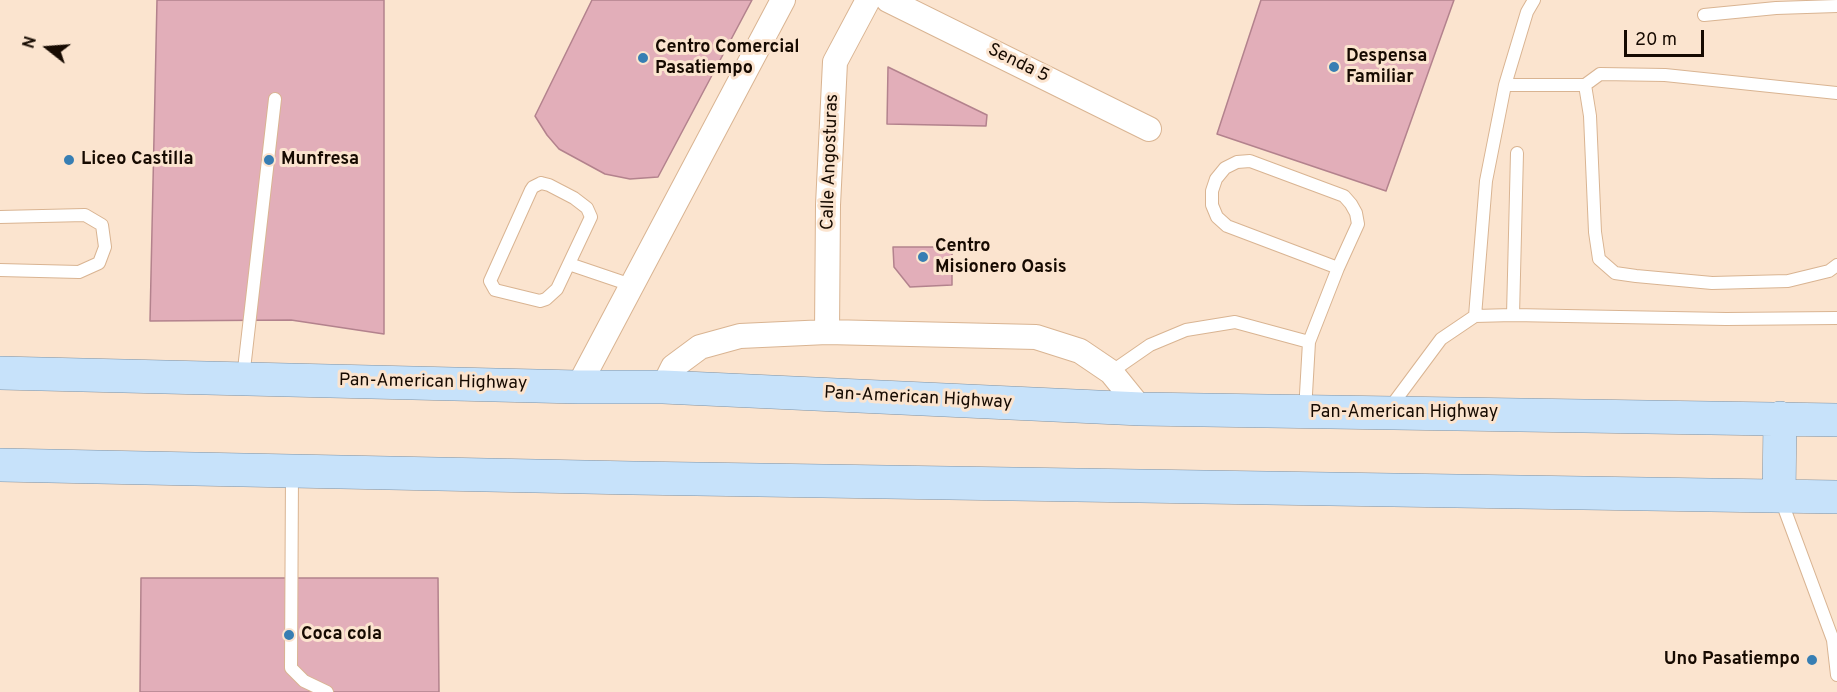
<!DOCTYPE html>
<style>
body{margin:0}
#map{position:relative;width:1837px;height:692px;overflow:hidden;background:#fbe4cf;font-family:Overpass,sans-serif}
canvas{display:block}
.north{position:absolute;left:18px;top:18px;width:60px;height:60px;-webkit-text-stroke:4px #fbe4cf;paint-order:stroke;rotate:287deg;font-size:16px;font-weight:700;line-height:24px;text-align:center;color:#160a01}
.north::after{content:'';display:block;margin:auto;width:21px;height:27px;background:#160a01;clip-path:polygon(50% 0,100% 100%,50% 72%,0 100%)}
.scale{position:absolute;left:1624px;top:30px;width:80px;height:27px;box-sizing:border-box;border:3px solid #160a01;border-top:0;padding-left:8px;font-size:18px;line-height:21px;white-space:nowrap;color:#160a01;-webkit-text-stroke:4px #fbe4cf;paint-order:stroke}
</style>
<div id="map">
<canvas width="1837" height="692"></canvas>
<div class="north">N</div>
<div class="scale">20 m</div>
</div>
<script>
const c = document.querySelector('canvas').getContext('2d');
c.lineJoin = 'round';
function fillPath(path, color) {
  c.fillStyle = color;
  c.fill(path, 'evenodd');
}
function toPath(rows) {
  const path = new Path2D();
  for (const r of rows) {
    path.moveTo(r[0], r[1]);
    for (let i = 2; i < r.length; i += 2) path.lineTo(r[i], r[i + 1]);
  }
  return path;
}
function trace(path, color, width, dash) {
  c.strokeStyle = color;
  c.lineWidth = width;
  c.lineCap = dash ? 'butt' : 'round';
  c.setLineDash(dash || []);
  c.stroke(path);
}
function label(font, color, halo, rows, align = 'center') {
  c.font = font + ' Overpass,sans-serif';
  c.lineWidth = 6;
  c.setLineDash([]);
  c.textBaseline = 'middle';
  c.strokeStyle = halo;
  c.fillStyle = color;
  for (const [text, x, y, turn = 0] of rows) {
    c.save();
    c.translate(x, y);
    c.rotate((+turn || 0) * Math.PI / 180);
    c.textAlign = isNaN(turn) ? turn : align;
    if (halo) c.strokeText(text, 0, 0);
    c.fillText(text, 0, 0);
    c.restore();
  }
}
const building = toPath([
 [157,0,384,0,384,334,291,320,150,321,157,0],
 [592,0,752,0,658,177,630,179,605,174,559,149,547,135,535,116,592,0],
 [1261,0,1454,0,1386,191,1217,134,1261,0],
 [888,67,987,115,986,126,887,124,888,67],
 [893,247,952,247,952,285,910,287,894,267,893,247],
 [141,578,438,578,439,692,140,692,141,578]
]);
fillPath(building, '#e2aeb9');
trace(building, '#b3828d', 1.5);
const service = toPath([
 [1704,15,1776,8,1837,6],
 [1505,85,1585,85,1600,74,1665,75,1837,93],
 [1585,85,1590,116,1595,232,1599,259,1615,273,1636,276,1712,283,1788,281,1829,271,1837,265],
 [541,183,549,185,574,198,587,208,591,217,557,289,546,299,540,301,495,290,490,281,531,190,533,187,541,183],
 [0,217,85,215,102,225,105,247,99,263,79,272,0,270],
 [569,264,631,285],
 [1513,315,1517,153],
 [1475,316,1486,181,1505,85,1527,12,1534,0],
 [1111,372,1150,345,1186,330,1235,322,1309,342],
 [243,378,275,99],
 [1389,409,1441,339,1475,316,1513,315,1726,319,1837,318],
 [1305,411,1309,342,1338,268,1358,224,1356,213,1351,204,1344,196,1250,161,1237,162,1225,168,1216,179,1212,191,1212,205,1217,217,1227,226,1338,268],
 [292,473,291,668,304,681,327,692],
 [1780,497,1833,640,1837,675]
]);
const minor = toPath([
 [888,0,1149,129],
 [827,332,828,205,835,62,868,0],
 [578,387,783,0],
 [663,387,673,367,700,347,740,336,827,332,1036,337,1080,351,1111,372,1141,409]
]);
const trunk = toPath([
 [0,373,578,387,663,387,1141,409,1837,420],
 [0,465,633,478,1837,497],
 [1779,496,1780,418]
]);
trace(service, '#d9b492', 14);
trace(minor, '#d9b492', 26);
trace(trunk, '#8092a2', 34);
trace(service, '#fff', 12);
trace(minor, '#fff', 24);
trace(trunk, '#c7e2fa', 33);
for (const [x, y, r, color] of [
 [643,58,6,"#377eb3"],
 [1334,67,6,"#377eb3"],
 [69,160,6,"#377eb3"],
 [269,160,6,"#377eb3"],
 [923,257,6,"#377eb3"],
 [289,635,6,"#377eb3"],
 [1812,660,6,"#377eb3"]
]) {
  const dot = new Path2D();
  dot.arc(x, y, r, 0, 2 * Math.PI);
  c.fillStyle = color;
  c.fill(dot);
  trace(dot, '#fbe4cf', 2);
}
label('bold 18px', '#160a01', '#fbe4cf', [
 ["Centro Comercial",655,48],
 ["Pasatiempo",655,69],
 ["Despensa",1346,57],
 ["Familiar",1346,78],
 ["Liceo Castilla",81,160],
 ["Munfresa",281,160],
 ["Centro",935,247],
 ["Misionero Oasis",935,268],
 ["Coca cola",301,635],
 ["Uno Pasatiempo",1800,660,"right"]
], 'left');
label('18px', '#160a01', '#fbe4cf', [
 ["Senda 5",1018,64,26],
 ["Calle Angosturas",831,162,-88],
 ["Pan-American Highway",433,383,1],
 ["Pan-American Highway",918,399,3],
 ["Pan-American Highway",1404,413]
]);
</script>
